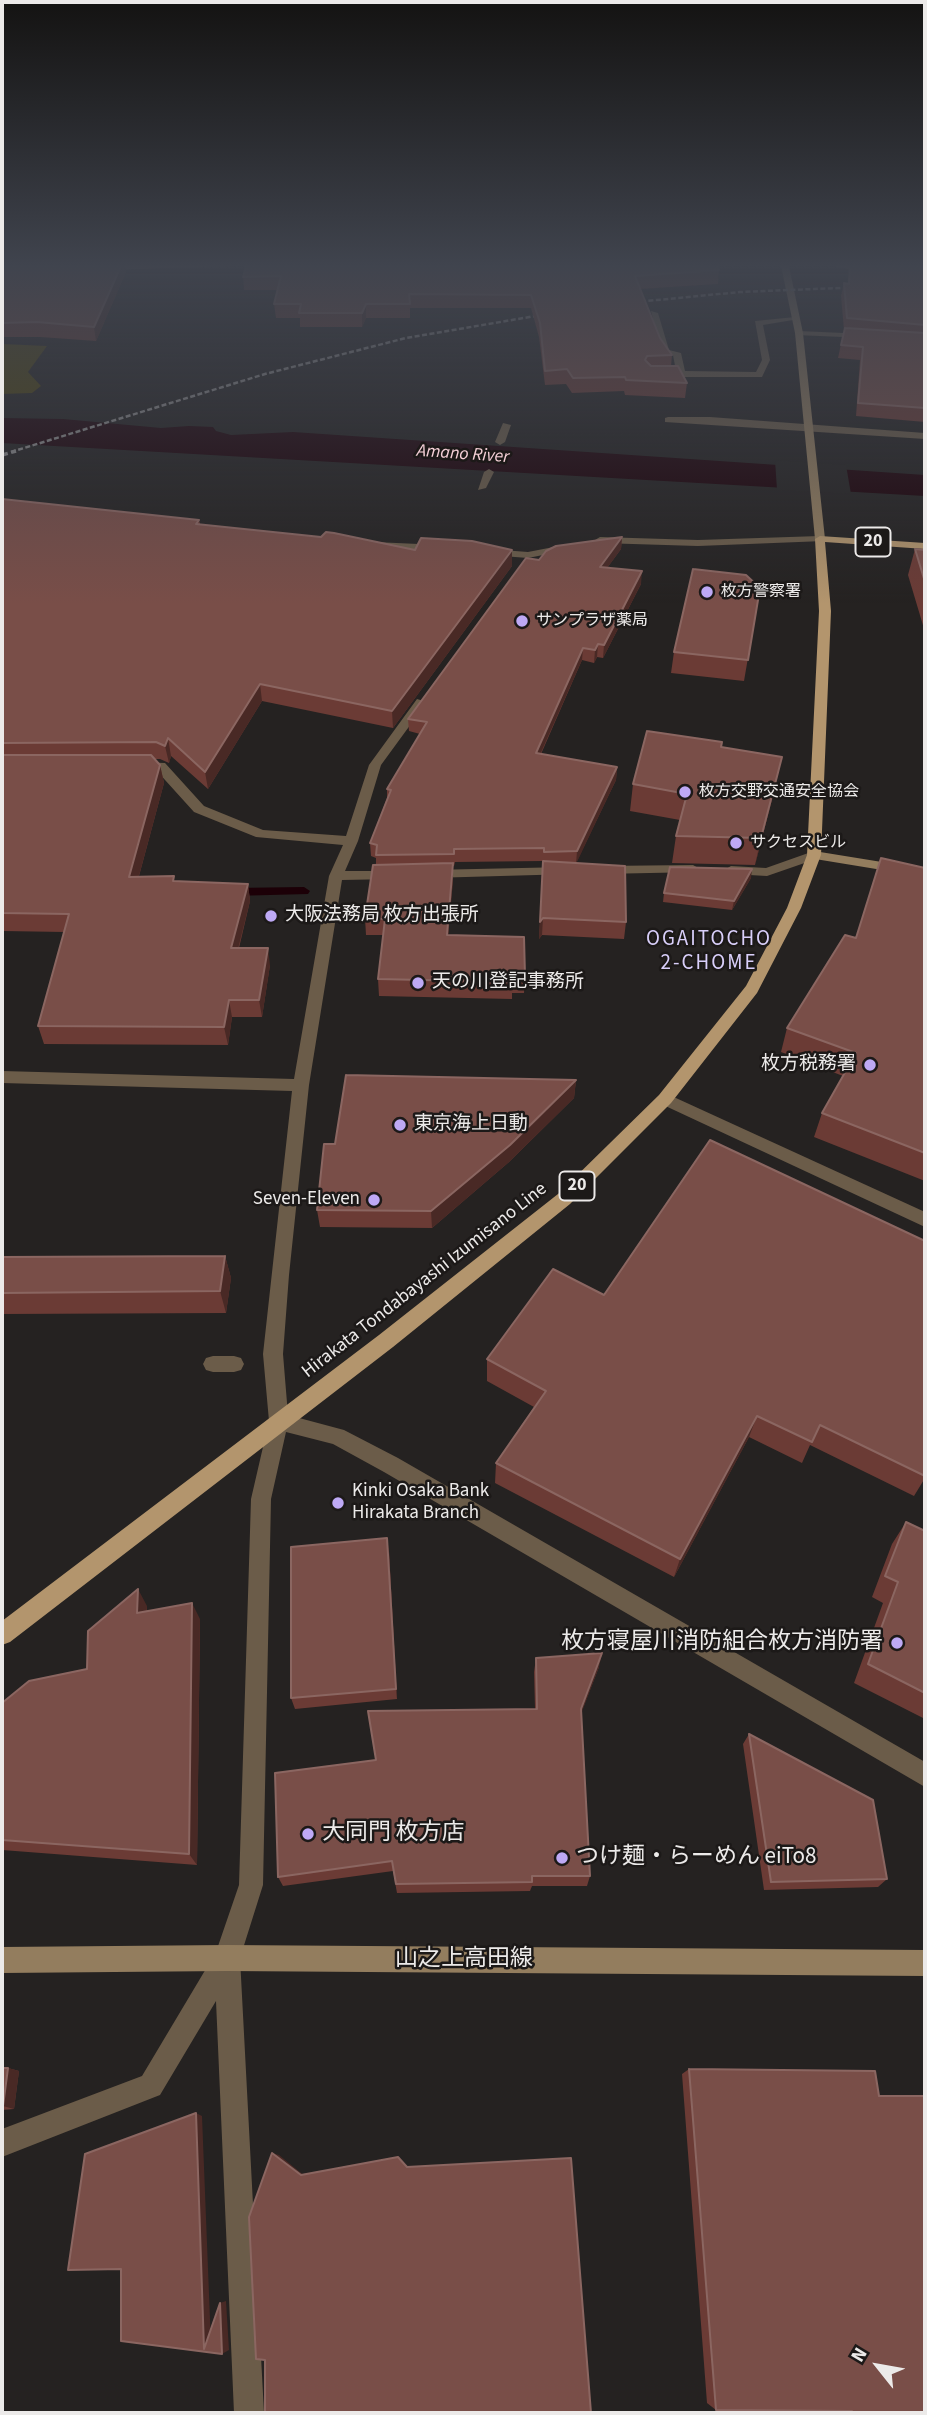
<!DOCTYPE html>
<meta charset="utf-8">
<style>
body{margin:0}
#map{position:relative;width:927px;height:2415px;overflow:hidden;background:#252221;font-family:"Source Sans 3",sans-serif}
canvas{display:block}
.frame{position:absolute;inset:0;border:4px solid #eceae9;pointer-events:none}
.north{position:absolute;left:843px;top:2331px;width:70px;height:70px;-webkit-text-stroke:5px #1c1918;paint-order:stroke;rotate:301deg;font-size:19px;font-weight:700;line-height:28px;text-align:center;color:#eceae9}
.north::after{content:'';display:block;margin:auto;width:24px;height:32px;background:#eceae9;clip-path:polygon(50% 0,100% 100%,50% 72%,0 100%)}
</style>
<div id="map">
<canvas width="927" height="2415"></canvas>
<div class="frame"></div>
<div class="north">N</div>
</div>
<script>
const c = document.querySelector('canvas').getContext('2d');
c.lineJoin = 'round';
function fillPath(path, color) {
  c.fillStyle = color;
  c.fill(path, 'evenodd');
}
function toPath(rows) {
  const path = new Path2D();
  for (const r of rows) {
    path.moveTo(r[0], r[1]);
    for (let i = 2; i < r.length; i += 2) path.lineTo(r[i], r[i + 1]);
  }
  return path;
}
function trace(path, color, width, dash) {
  c.strokeStyle = color;
  c.lineWidth = width;
  c.lineCap = dash ? 'butt' : 'round';
  c.setLineDash(dash || []);
  c.stroke(path);
}
function label(font, color, halo, rows, align = 'center') {
  c.font = font + ' "Source Sans 3","Noto Sans JP",sans-serif';
  c.lineWidth = 5;
  c.setLineDash([]);
  c.textBaseline = 'middle';
  c.strokeStyle = halo;
  c.fillStyle = color;
  for (const [text, x, y, turn = 0] of rows) {
    c.save();
    c.translate(x, y);
    c.rotate((+turn || 0) * Math.PI / 180);
    c.textAlign = isNaN(turn) ? turn : align;
    if (halo) c.strokeText(text, 0, 0);
    c.fillText(text, 0, 0);
    c.restore();
  }
}
fillPath(toPath([
 [2,344,47,346,28,372,41,386,32,393,2,394]
]), '#4e430b');
fillPath(toPath([
 [2,418,63,419,161,428,189,426,213,427,216,431,231,435,293,432,925,475,925,496,2,443]
]), '#1c0007');
fillPath(toPath([
 [775,460,846,465,851,494,777,490]
]), '#252221');
fillPath(toPath([
 [304,887,310,891,308,894,232,896,226,892,232,888,304,887]
]), '#1c0007');
fillPath(toPath([
 [651,311,658,313,669,350,681,353,685,371,756,372,762,360,755,321,795,317,799,319,763,325,770,360,762,377,670,377,667,372,676,371,673,355,661,352,651,311],
 [799,331,866,334,870,336,866,338,796,335,799,331],
 [668,417,710,417,925,433,925,439,665,422,665,418,668,417],
 [503,423,511,425,505,442,500,445,495,442,503,423],
 [489,469,494,472,486,488,478,490,484,472,489,469],
 [820,536,825,539,824,541,698,546,600,543,595,540,600,537,698,540,820,536],
 [374,542,441,545,446,548,441,551,370,547,369,545,374,542],
 [569,544,574,547,573,549,528,558,489,555,484,552,489,549,528,552,569,544],
 [417,699,427,702,381,765,358,841,345,871,395,871,402,875,395,879,342,880,309,1085,289,1275,283,1354,288,1415,344,1430,398,1458,925,1762,925,1787,384,1472,333,1444,286,1432,271,1499,263,1885,240,1958,264,2413,234,2413,216,2001,160,2095,2,2157,2,2129,142,2076,216,1952,239,1885,251,1499,269,1421,263,1354,292,1091,2,1083,2,1071,294,1079,329,876,343,845,256,837,194,812,156,770,137,770,131,766,137,762,165,763,204,806,263,830,346,836,369,765,417,699],
 [814,851,819,852,819,858,767,876,731,874,724,870,731,866,766,868,814,851],
 [693,865,700,869,698,872,602,874,595,870,602,866,693,865],
 [567,867,574,871,572,874,430,878,423,874,430,870,567,867],
 [665,1093,925,1212,925,1227,659,1103,657,1099,665,1093],
 [213,1356,234,1356,241,1358,244,1364,241,1370,234,1372,213,1372,206,1370,203,1364,206,1358,213,1356]
]), '#6b5c49');
fillPath(toPath([
 [100,266,234,266,103,270,100,266],
 [781,266,789,266,803,333,825,539,820,542,815,539,795,333,781,266],
 [833,266,850,266,876,271,872,273,833,266],
 [814,851,925,869,925,877,809,858,809,852,814,851],
 [227,1945,925,1950,925,1976,227,1971,2,1973,2,1947,227,1945]
]), '#937d5e');
fillPath(toPath([
 [820,536,925,543,925,549,825,542,831,611,821,855,801,908,757,993,671,1103,570,1204,393,1347,10,1642,2,1645,2,1621,379,1335,558,1194,659,1095,746,986,787,908,807,855,819,611,815,539,820,536]
]), '#b3956d');
trace(toPath([
 [626,303,740,292,864,287],
 [11,452,265,374,406,338,553,313]
]), '#8f8d8c', 2.5, [5, 2.5]);
trace(toPath([
 [2,455,16,451]
]), '#8f8d8c', 3.5, [6, 3.5]);
fillPath(toPath([
 [2,266,126,272,96,341,40,337,2,337],
 [849,266,925,266,925,422,856,416,860,360,838,358,844,330,841,296,844,283,848,283],
 [719,270,718,284,640,289,660,338,672,355,671,366,687,383,685,398,625,395,624,391,572,393,566,384,545,385,539,337,531,308,410,308,410,318,366,318,362,327,300,327,300,318,276,318,274,304,278,290,244,290,243,277],
 [2,499,199,520,200,524,415,550,512,566,393,728,262,701,208,789,171,756,169,763,160,759,155,759,160,765,164,783,139,876,175,881,248,884,250,901,239,948,270,965,262,1017,232,1017,228,1045,44,1044,38,1026,65,932,2,931],
 [622,537,621,549,607,568,641,584,603,658,597,657,594,663,582,660,541,754,617,767,616,780,576,863,626,922,624,939,542,935,539,939,543,861,455,862,454,866,453,866,453,880,448,935,525,976,524,993,512,993,512,999,379,996,378,979,383,935,366,935,365,918,376,865,376,858,371,856,370,843,387,798,387,789,420,734,409,731,408,719,539,560],
 [915,549,925,550,925,632,908,575],
 [760,588,744,681,671,673,674,652],
 [721,747,776,784,755,865,672,863,676,836,680,820,630,811,633,784],
 [925,868,925,1181,814,1137,822,1113,843,1076,781,1052,787,1028,856,938],
 [751,878,732,910,663,902,664,893],
 [576,1080,574,1098,509,1162,432,1228,320,1227,317,1210,335,1144],
 [925,1241,925,1478,914,1496,810,1445,802,1463,749,1437,674,1577,495,1483,496,1463,534,1407,487,1381,487,1359,604,1295],
 [225,1256,231,1278,226,1313,2,1314,2,1257],
 [906,1522,925,1531,925,1719,854,1683,883,1603,872,1597,892,1544],
 [389,1551,397,1699,295,1709,291,1698],
 [147,1606,147,1611,200,1619,197,1865,2,1850,2,1703,87,1669],
 [536,1658,599,1667,581,1713,590,1876,587,1886,532,1886,530,1891,397,1893,393,1871,283,1886,278,1877,376,1760,535,1709,534,1672],
 [749,1734,887,1879,878,1887,764,1890,743,1744],
 [2,2068,8,2068,19,2071,14,2109,2,2110],
 [689,2069,925,2413,840,2413,839,2411,716,2410,707,2403,682,2074]
]), '#6b3b35');
fillPath(toPath([
 [121,266,125,266,126,272,96,341,94,327],
 [366,304,366,318,362,327,362,313],
 [622,537,621,549,599,579,600,567],
 [512,550,512,566,393,728,392,711],
 [642,571,641,584,603,658,604,645],
 [598,644,597,657,594,663,595,650],
 [583,648,582,660,535,766,536,753],
 [260,684,262,701,208,789,205,772],
 [168,738,171,756,169,763,165,746],
 [782,757,776,784,755,865,761,838],
 [160,765,164,783,134,894,129,877],
 [617,767,616,780,576,864,577,851],
 [453,863,453,880,447,952,447,935],
 [752,869,751,878,732,910,734,901],
 [248,884,250,901,234,965,231,948],
 [543,918,542,935,539,939,540,922],
 [268,948,270,965,262,1017,259,1000],
 [229,1000,232,1017,228,1045,224,1027],
 [576,1080,574,1098,509,1162,432,1228,431,1211],
 [225,1256,231,1278,226,1313,220,1291],
 [757,1416,749,1437,674,1577,680,1559],
 [387,1538,389,1551,397,1699,396,1689],
 [138,1589,147,1606,146,1630,137,1613],
 [192,1603,200,1619,197,1865,189,1854],
 [602,1653,599,1667,578,1722,581,1709],
 [8,2068,19,2071,14,2109,3,2106],
 [196,2113,202,2116,211,2345,204,2349],
 [272,2153,279,2155,306,2177,301,2175],
 [226,2301,229,2350,222,2354,220,2303]
]), '#492925');
const building = toPath([
 [2,266,121,266,94,327,37,322,2,323,2,266],
 [246,266,717,266,719,270,635,276,660,338,672,355,647,356,645,360,651,366,678,366,687,383,626,380,625,377,573,378,567,369,545,371,540,323,531,295,409,294,410,304,366,304,362,313,299,313,301,304,274,304,281,276,243,277,246,266],
 [850,266,925,267,925,325,847,318,844,283,849,284,850,266],
 [845,328,925,333,925,408,858,403,863,347,841,345,845,328],
 [2,499,199,520,196,524,321,537,326,532,334,533,415,550,421,538,472,541,512,550,392,711,260,684,205,772,168,738,165,746,156,742,2,743,2,499],
 [622,537,600,567,642,571,604,645,598,644,595,650,583,648,536,753,617,767,577,851,544,852,544,848,454,849,454,854,376,855,377,845,370,843,391,790,387,789,427,722,408,719,526,558,539,560,546,551,556,546,622,537],
 [915,549,925,550,925,582,915,549],
 [693,569,746,575,760,588,748,660,674,652,693,569],
 [647,731,722,742,721,747,782,757,761,838,676,836,687,794,633,784,647,731],
 [2,755,151,755,160,765,129,877,174,876,173,881,248,884,231,948,268,948,259,1000,229,1000,224,1027,38,1026,69,914,2,913,2,755],
 [881,858,925,868,925,1153,822,1113,856,1053,787,1028,845,935,856,938,881,858],
 [543,861,625,866,626,922,543,918,540,922,543,861],
 [453,863,447,935,524,937,525,976,512,976,512,982,378,979,385,919,365,918,373,865,453,863],
 [670,867,752,869,734,901,664,893,670,867],
 [346,1075,576,1080,510,1145,431,1211,317,1210,324,1144,335,1144,346,1075],
 [710,1140,925,1241,925,1476,820,1425,812,1442,757,1416,680,1559,496,1463,546,1391,487,1359,553,1269,604,1295,710,1140],
 [225,1256,220,1291,2,1293,2,1257,225,1256],
 [906,1522,925,1531,925,1693,868,1664,898,1582,885,1576,906,1522],
 [387,1538,396,1689,291,1698,291,1547,387,1538],
 [138,1589,137,1613,192,1603,189,1854,2,1840,2,1703,29,1681,87,1669,88,1631,138,1589],
 [602,1653,581,1709,590,1876,532,1876,532,1882,396,1884,392,1861,278,1877,275,1773,376,1760,368,1711,537,1709,536,1658,602,1653],
 [749,1734,873,1800,887,1879,771,1882,749,1734],
 [2,2068,8,2068,3,2106,2,2106,2,2068],
 [689,2069,875,2071,879,2096,925,2096,925,2413,853,2413,852,2411,716,2410,689,2069],
 [196,2113,204,2349,220,2303,222,2354,121,2341,121,2269,68,2270,85,2154,196,2113],
 [272,2153,301,2175,398,2157,407,2167,571,2158,591,2413,265,2413,265,2360,256,2359,249,2217,272,2153]
]);
fillPath(building, '#794e48');
trace(building, '#8b6661', 2);
const sky = c.createLinearGradient(0, 0, 0, 604);
sky.addColorStop(0, '#141312');
sky.addColorStop(0.44, '#40444e');
sky.addColorStop(1, '#40444e00');
c.fillStyle = sky;
c.fillRect(0, 0, 927, 604);
for (const [x, y, r, color] of [
 [707,592,7,"#bea9f5"],
 [522,621,7,"#bea9f5"],
 [685,792,7,"#bea9f5"],
 [736,843,7,"#bea9f5"],
 [271,916,7,"#bea9f5"],
 [418,983,7,"#bea9f5"],
 [870,1065,7,"#bea9f5"],
 [400,1125,7,"#bea9f5"],
 [374,1200,7,"#bea9f5"],
 [338,1503,7,"#bea9f5"],
 [897,1643,7,"#bea9f5"],
 [308,1834,7,"#bea9f5"],
 [562,1858,7,"#bea9f5"]
]) {
  const dot = new Path2D();
  dot.arc(x, y, r, 0, 2 * Math.PI);
  c.fillStyle = color;
  c.fill(dot);
  trace(dot, '#1c1918', 2.5);
}
label('16px', '#eceae9', '#1c1918', [
 ["枚方警察署",721,592],
 ["サンプラザ薬局",536,621],
 ["枚方交野交通安全協会",699,792],
 ["サクセスビル",750,843]
], 'left');
label('italic 18px', '#f5d0d7', '#1c1918', [
 ["Amano River",463,455,4]
]);
for (const [x, y, w] of [
 [873,542,35],
 [577,1186,35]
]) {
  const box = new Path2D();
  box.roundRect(x - w / 2, y - 14.5, w, 29, 5);
  c.fillStyle = '#1c1918';
  c.fill(box);
  trace(box, '#eceae9', 2);
}
label('bold 18px', '#eceae9', null, [
 ["20",873,542],
 ["20",577,1186]
]);
label('19px', '#eceae9', '#1c1918', [
 ["大阪法務局 枚方出張所",285,916],
 ["天の川登記事務所",432,983],
 ["枚方税務署",856,1065,"right"],
 ["東京海上日動",414,1125],
 ["Seven-Eleven",360,1200,"right"],
 ["Kinki Osaka Bank",352,1492],
 ["Hirakata Branch",352,1514]
], 'left');
label('19px', '#eceae9', '#1c1918', [
 ["Hirakata Tondabayashi Izumisano Line",425,1281,-38]
]);
c.letterSpacing = '2px';
label('21px', '#d9cffa', '#1c1918', [
 ["OGAITOCHO",709,940],
 ["2-CHOME",709,964]
]);
c.letterSpacing = '0px';
label('23px', '#eceae9', '#1c1918', [
 ["枚方寝屋川消防組合枚方消防署",883,1643,"right"],
 ["大同門 枚方店",322,1834],
 ["つけ麺・らーめん eiTo8",576,1858]
], 'left');
label('23px', '#eceae9', '#1c1918', [
 ["山之上高田線",464,1960]
]);
</script>
